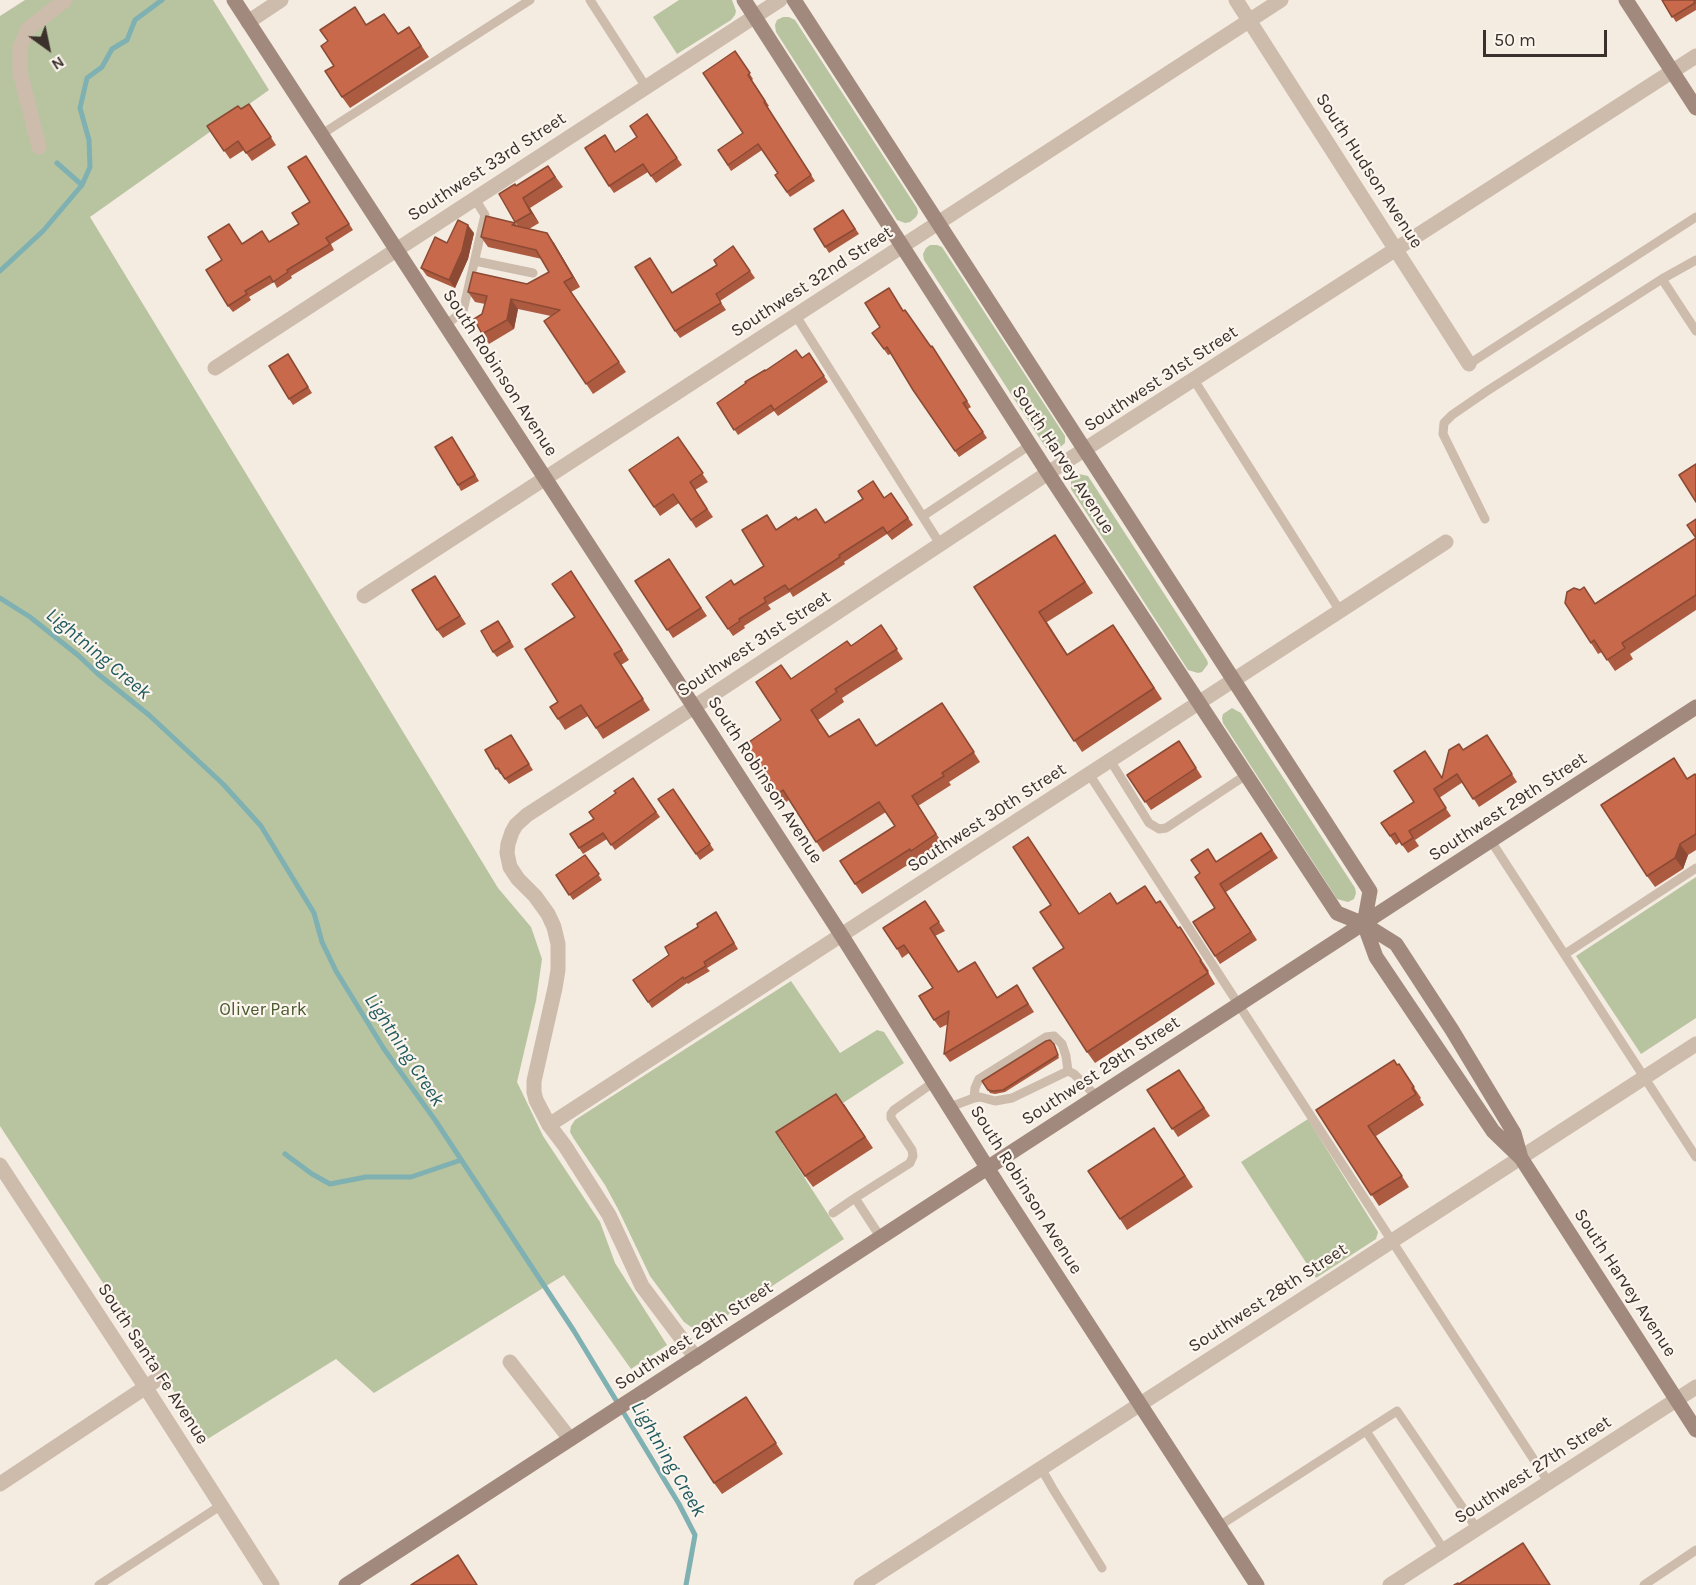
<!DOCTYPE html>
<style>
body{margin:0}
#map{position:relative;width:1696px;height:1585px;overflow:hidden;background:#f4ebe1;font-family:Karla,sans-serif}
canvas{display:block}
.north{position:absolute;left:18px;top:18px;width:60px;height:60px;-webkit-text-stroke:4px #fbf5ee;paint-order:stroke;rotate:147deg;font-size:16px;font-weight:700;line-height:24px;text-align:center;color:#3b302b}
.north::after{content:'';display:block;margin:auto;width:21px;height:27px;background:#3b302b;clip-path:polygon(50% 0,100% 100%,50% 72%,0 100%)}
.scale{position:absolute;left:1483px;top:30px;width:124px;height:27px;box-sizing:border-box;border:3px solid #3b302b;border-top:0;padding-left:8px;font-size:18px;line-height:21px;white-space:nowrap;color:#3b302b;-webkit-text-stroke:4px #fbf5ee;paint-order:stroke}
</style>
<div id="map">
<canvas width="1696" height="1585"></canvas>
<div class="north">N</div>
<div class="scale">50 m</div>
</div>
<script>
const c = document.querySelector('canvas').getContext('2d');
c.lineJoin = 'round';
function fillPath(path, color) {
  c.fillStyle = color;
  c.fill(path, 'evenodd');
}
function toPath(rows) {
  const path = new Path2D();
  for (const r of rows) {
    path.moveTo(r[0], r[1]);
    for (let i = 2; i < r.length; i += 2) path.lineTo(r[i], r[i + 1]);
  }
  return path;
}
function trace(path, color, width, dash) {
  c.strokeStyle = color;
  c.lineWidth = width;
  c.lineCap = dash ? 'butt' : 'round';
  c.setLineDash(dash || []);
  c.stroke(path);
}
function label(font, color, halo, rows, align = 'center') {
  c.font = font + ' Karla,sans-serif';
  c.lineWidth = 4.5;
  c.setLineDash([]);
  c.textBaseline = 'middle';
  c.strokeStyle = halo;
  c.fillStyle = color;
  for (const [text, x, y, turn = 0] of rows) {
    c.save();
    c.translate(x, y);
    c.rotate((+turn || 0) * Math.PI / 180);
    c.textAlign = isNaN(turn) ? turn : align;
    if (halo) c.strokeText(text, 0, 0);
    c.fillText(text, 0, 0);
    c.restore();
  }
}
fillPath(toPath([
 [25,0,213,0,269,90,90,217,498,888,531,927,542,959,536,1001,517,1082,543,1136,600,1222,615,1263,667,1345,631,1369,564,1275,374,1393,336,1359,206,1440,0,1126,0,16],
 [679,0,732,0,736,11,735,15,731,20,677,54,653,17],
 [783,17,789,17,795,20,917,208,918,213,916,217,910,222,905,223,897,220,776,32,775,25,777,20],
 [930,245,937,245,942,247,1065,436,1065,443,1057,450,1046,448,924,260,923,254,926,248],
 [1079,474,1088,476,1207,660,1208,664,1202,672,1198,673,1188,670,1071,489,1071,480,1075,476],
 [1232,708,1241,713,1355,888,1356,893,1354,899,1348,902,1337,899,1223,723,1222,718,1223,714],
 [1696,877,1696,1018,1641,1054,1576,956],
 [791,981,840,1053,877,1030,884,1032,904,1063,782,1143,844,1239,711,1326,699,1329,694,1329,684,1322,650,1276,619,1211,605,1185,574,1139,570,1132,571,1126,575,1120],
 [1308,1119,1378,1232,1376,1239,1316,1278,1241,1162]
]), '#b8c4a0');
trace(toPath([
 [57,163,82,185],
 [0,271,43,231,82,185,90,167,89,140,80,108,87,78,102,67,112,49,127,40,135,20,162,0],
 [0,598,30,617,79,656,98,674,149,715,223,784,261,826,314,913,322,942,336,971,384,1049,435,1120,574,1331,679,1504,695,1535,686,1585],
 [285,1154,312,1174,330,1184,366,1177,411,1177,461,1160]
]), '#7fb0b2', 5);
trace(toPath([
 [590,0,646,87],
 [322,134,530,0],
 [475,261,533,273],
 [1662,279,1696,331],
 [796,316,940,544],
 [446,325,463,311,485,215,475,199],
 [1469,364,1696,217],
 [1194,380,1340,611],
 [923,516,1030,445],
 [1485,519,1443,434,1444,423,1452,415,1487,391,1662,279,1696,260],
 [1110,760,1149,823,1159,829,1166,828,1246,775],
 [1089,774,1549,1483],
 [1491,841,1696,1157],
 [1565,954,1696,868],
 [974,1098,975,1088,979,1079,1046,1037,1054,1036,1062,1044,1066,1056,1068,1071],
 [950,1107,974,1098,980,1097,995,1101,1012,1098,1068,1071,1074,1074,1097,1097],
 [833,1213,855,1198],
 [881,1238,855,1198,910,1163,913,1156,912,1150,891,1118,891,1114,894,1110,934,1082],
 [1366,1431,1397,1411,1477,1529],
 [1041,1468,1053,1489,1102,1568],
 [1219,1526,1366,1431,1444,1550],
 [99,1585,220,1506],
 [1644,1585,1696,1550]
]), '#cdbbac', 9);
trace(toPath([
 [1236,0,1469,364],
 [248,22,281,0],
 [39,147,20,72,20,47,28,29,65,0],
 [215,368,780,0],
 [364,596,1281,0],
 [549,1125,1446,542],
 [0,1165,146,1388,272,1585],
 [696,1358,642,1286,609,1215,565,1146,549,1125,536,1100,534,1092,534,1081,555,988,558,970,558,944,554,927,548,914,535,896,518,879,510,867,507,853,508,844,512,832,516,825,527,815,694,707,1048,473,1696,56],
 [510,1362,570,1439],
 [0,1484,161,1377],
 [861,1585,1696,1044],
 [1390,1585,1696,1387]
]), '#cdbbac', 15);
trace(toPath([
 [234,0,694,707,842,936,1000,1188,1257,1585],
 [744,0,1048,473,1337,913,1364,924,1396,944,1452,1030,1514,1133,1521,1158],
 [794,0,1370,891,1364,924,1376,957,1493,1131,1521,1158,1696,1430],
 [1626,0,1696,108],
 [346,1585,1696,707]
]), '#a18a7d', 15);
fillPath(toPath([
 [1662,0,1696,0,1696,10,1676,22],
 [366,25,398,34,409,27,429,57,350,108,342,97,334,66],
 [735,51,753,79,752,80,769,106,767,107,815,181,790,197,775,175,778,173,762,150,731,171,718,150,743,133],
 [249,104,276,145,252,161,244,150,230,159,207,126],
 [647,114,682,165,656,183,648,172,614,193,609,186,637,137],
 [310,162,353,230,331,244,334,250,291,276,292,278,277,288,274,282,249,297,251,300,233,312,228,306,222,260,243,244,269,242,299,224,310,202],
 [548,166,563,187,530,208,539,223,529,229,554,243,580,287,571,292,626,372,593,394,544,321,551,316,518,309,514,329,489,344,482,334,482,314,485,304,475,302,468,292,527,284,549,272,542,259,488,247,481,237,515,223,518,226,515,222,516,186],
 [843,210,859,234,829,253,814,229],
 [474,233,468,259,455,288,427,276,421,268,447,243],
 [733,246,755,278,720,301,726,310,680,338,675,331,650,258,672,293,717,265],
 [903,311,931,347,936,352,971,407,968,409,987,438,959,457,913,390,891,354,888,355,872,333],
 [809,353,828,382,778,416,774,411,738,435,717,403,765,371,802,358],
 [292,360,312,393,293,405,289,399],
 [452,437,479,481,461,491,458,485],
 [678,437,708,482,695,490,713,517,696,528,679,503,660,516,629,470],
 [891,493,913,525,892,540,887,534,844,562,845,564,793,597,790,592,768,605,771,609,744,626,745,628,733,636,706,597,734,585,764,566,777,530,798,520,825,523,884,498],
 [1696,519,1696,610,1630,654,1633,659,1615,671,1602,652,1598,654,1591,643,1595,603,1696,538],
 [1055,535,1093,593,1047,622,1068,655,1121,636,1162,699,1082,752,974,587],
 [669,559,707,616,673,638,635,581],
 [435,576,466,624,443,638,437,630],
 [578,582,629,660,621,665,650,710,603,739,588,716,565,730,558,719,558,702,575,617],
 [881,625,903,659,842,698,844,702,818,720,830,737,866,729,876,746,949,713,980,762,949,782,951,785,918,806,943,844,918,860,917,859,862,894,855,884,895,826,886,812,823,852,789,800,782,805,743,746,781,720,791,679,851,646],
 [502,626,514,647,497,657,493,652],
 [1487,735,1517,782,1479,807,1463,782,1439,798,1451,816,1415,840,1419,846,1408,853,1400,842,1396,845,1381,823,1414,802,1442,777,1464,750],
 [514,740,533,770,509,784,501,774,500,774,485,750],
 [1179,741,1202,777,1151,810,1127,775],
 [1696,776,1696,850,1688,855,1683,869,1655,887,1647,876,1688,778],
 [633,778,660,817,615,850,607,839,583,854,570,834,594,819,616,793],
 [673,789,714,850,700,860,658,799],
 [1261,833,1278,858,1226,892,1257,940,1220,964,1193,922,1215,908,1217,862],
 [585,855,602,880,573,900,556,875],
 [925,901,945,931,935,936,959,972,980,970,997,997,1017,985,1034,1012,950,1062,944,1054,948,1024,940,1028,934,1020,933,988,909,953,902,958,897,949],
 [1156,903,1187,938,1209,971,1208,972,1215,984,1095,1063,1087,1052,1079,914,1118,904],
 [716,912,738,949,707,968,710,971,688,984,687,983,652,1008,633,980,669,955,698,927],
 [1054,1044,1059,1058,1005,1092,995,1094,990,1093,982,1081],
 [1397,1065,1406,1075,1421,1098,1420,1099,1424,1105,1376,1136,1409,1187,1379,1206,1316,1110],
 [1179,1070,1210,1116,1178,1137,1147,1090],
 [844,1104,873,1148,813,1187,805,1176],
 [1162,1139,1193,1187,1127,1230,1120,1219],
 [746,1397,783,1454,722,1494,714,1483]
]), '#ac5a40');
fillPath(toPath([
 [523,198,530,208,539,223,531,213],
 [468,225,474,233,468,259,455,288,449,280],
 [547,233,554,243,580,287,573,277],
 [511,299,518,309,514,329,507,320],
 [1680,844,1688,855,1683,869,1675,858]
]), '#8c4a34');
const building = toPath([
 [1662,0,1696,0,1694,2,1695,3,1672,17,1662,0],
 [355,7,366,25,384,14,398,34,409,27,421,46,342,97,325,71,334,66,321,46,328,41,320,30,355,7],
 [735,51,750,73,748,75,765,101,764,102,811,175,787,192,775,175,778,173,758,144,728,165,718,150,743,133,703,73,735,51],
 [249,104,271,137,246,153,238,141,224,151,207,126,238,106,241,109,249,104],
 [647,114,677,158,651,176,643,164,609,186,585,148,605,135,615,152,637,137,630,126,647,114],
 [306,156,349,224,326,238,330,244,287,270,288,272,273,282,270,276,245,291,247,294,228,306,206,270,222,260,208,237,229,224,242,244,262,231,269,242,299,224,292,213,310,202,288,167,306,156],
 [548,166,555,177,523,198,531,213,515,222,499,194,515,184,516,186,548,166],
 [843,210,855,229,825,247,814,229,843,210],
 [486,216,515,223,512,225,547,233,573,277,564,282,619,362,586,384,544,321,560,310,511,299,507,320,482,334,474,319,482,314,487,296,468,292,473,272,527,284,549,272,536,250,481,237,486,216],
 [458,220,468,225,462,251,449,280,421,268,435,237,447,243,458,220],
 [733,246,750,271,716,294,721,303,675,331,635,267,650,258,672,293,717,265,714,260,733,246],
 [889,288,903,311,905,310,931,347,932,346,967,401,963,403,983,432,955,451,913,390,887,347,884,349,872,333,880,327,865,303,889,288],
 [796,350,802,358,809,353,824,376,774,410,771,405,734,430,717,403,746,383,745,382,765,370,765,371,796,350],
 [288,354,308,387,289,399,269,366,288,354],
 [452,437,475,475,458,485,435,447,452,437],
 [678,437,703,473,690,482,707,509,691,520,673,494,654,507,629,470,678,437],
 [1696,464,1696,502,1679,475,1696,464],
 [873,481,884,498,891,493,908,518,887,533,883,527,839,555,840,557,789,590,785,585,764,598,766,602,739,619,740,621,728,629,706,597,731,580,734,585,764,566,742,530,767,515,776,530,796,517,798,520,816,509,825,523,863,499,858,491,873,481],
 [1696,519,1696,595,1622,643,1625,648,1607,660,1594,640,1591,643,1565,603,1567,592,1574,588,1580,590,1584,587,1595,604,1696,538,1687,525,1696,519],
 [1055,535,1085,582,1039,612,1067,655,1113,625,1154,688,1074,741,974,587,1055,535],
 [669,559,701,608,667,630,635,581,669,559],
 [571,571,622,650,614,654,643,699,596,728,581,705,558,719,550,707,558,702,525,649,575,617,552,584,571,571],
 [435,576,460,616,437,630,412,590,435,576],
 [498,621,510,641,493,652,481,631,498,621],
 [881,625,897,649,835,689,837,692,811,710,829,737,859,719,876,746,942,703,974,752,942,773,944,776,912,796,936,834,911,851,910,849,855,884,840,861,895,826,879,802,816,842,783,790,776,795,743,746,781,720,756,682,781,665,791,679,847,641,851,646,881,625],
 [511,735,529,764,505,779,498,768,496,769,485,750,511,735],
 [1487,735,1512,774,1473,799,1457,774,1434,789,1446,808,1409,831,1413,838,1402,845,1395,833,1390,836,1381,823,1414,802,1394,771,1425,751,1442,778,1449,750,1459,744,1463,750,1487,735],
 [1179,741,1196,768,1145,802,1127,775,1179,741],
 [1674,758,1687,779,1695,774,1696,776,1696,834,1680,844,1675,858,1647,876,1601,805,1674,758],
 [633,778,656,812,611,845,603,833,579,848,570,834,594,819,589,812,616,793,614,791,633,778],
 [673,789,710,844,696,854,658,799,673,789],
 [1261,833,1272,850,1220,884,1251,932,1215,956,1193,922,1215,908,1195,877,1200,873,1191,860,1208,849,1216,862,1261,833],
 [1028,837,1079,914,1110,893,1117,904,1145,886,1156,903,1160,901,1178,928,1180,927,1201,960,1200,961,1208,973,1087,1052,1033,968,1064,948,1040,912,1051,905,1013,847,1028,837],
 [585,855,599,874,569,895,556,875,585,855],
 [925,901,939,922,930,928,958,972,975,962,997,998,1017,985,1028,1004,944,1054,949,1011,934,1020,919,996,933,988,904,945,897,949,883,928,925,901],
 [716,912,734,943,704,962,706,966,684,979,683,977,648,1002,633,980,669,955,665,947,698,927,697,924,716,912],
 [1050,1040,1054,1044,1058,1055,1003,1090,993,1091,988,1090,982,1081,1046,1041,1050,1040],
 [1394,1060,1397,1065,1399,1064,1414,1087,1412,1088,1416,1094,1368,1126,1402,1176,1371,1195,1316,1110,1394,1060],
 [1179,1070,1204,1108,1172,1129,1147,1090,1179,1070],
 [836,1094,865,1137,805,1176,776,1132,836,1094],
 [1154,1128,1185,1176,1120,1219,1088,1171,1154,1128],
 [746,1397,776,1443,714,1483,684,1437,746,1397],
 [1523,1543,1550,1585,1454,1585,1458,1583,1459,1584,1523,1543],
 [458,1555,477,1585,411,1585,458,1555]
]);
fillPath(building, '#c8694b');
trace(building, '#8c4a34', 1.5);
label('18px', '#3b302b', '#fbf5ee', [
 ["Southwest 33rd Street",487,167,-33],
 ["South Hudson Avenue",1369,171,57],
 ["Southwest 32nd Street",812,282,-33],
 ["South Robinson Avenue",500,373,57],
 ["Southwest 31st Street",1161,379,-33],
 ["South Harvey Avenue",1063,460,57],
 ["Southwest 31st Street",754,644,-33],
 ["South Robinson Avenue",765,780,57],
 ["Southwest 29th Street",1508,807,-33],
 ["Southwest 30th Street",987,818,-33],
 ["Southwest 29th Street",1101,1071,-33],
 ["South Robinson Avenue",1026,1190,58],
 ["South Harvey Avenue",1625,1283,57],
 ["Southwest 28th Street",1268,1298,-33],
 ["Southwest 29th Street",694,1336,-33],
 ["South Santa Fe Avenue",153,1364,57],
 ["Southwest 27th Street",1533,1470,-33]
]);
label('18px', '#4a5a2e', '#fbf5ee', [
 ["Oliver Park",263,1010]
]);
label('italic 20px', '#1f5a5e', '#fbf5ee', [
 ["Lightning Creek",98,654,40],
 ["Lightning Creek",404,1050,57],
 ["Lightning Creek",668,1459,60]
]);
</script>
